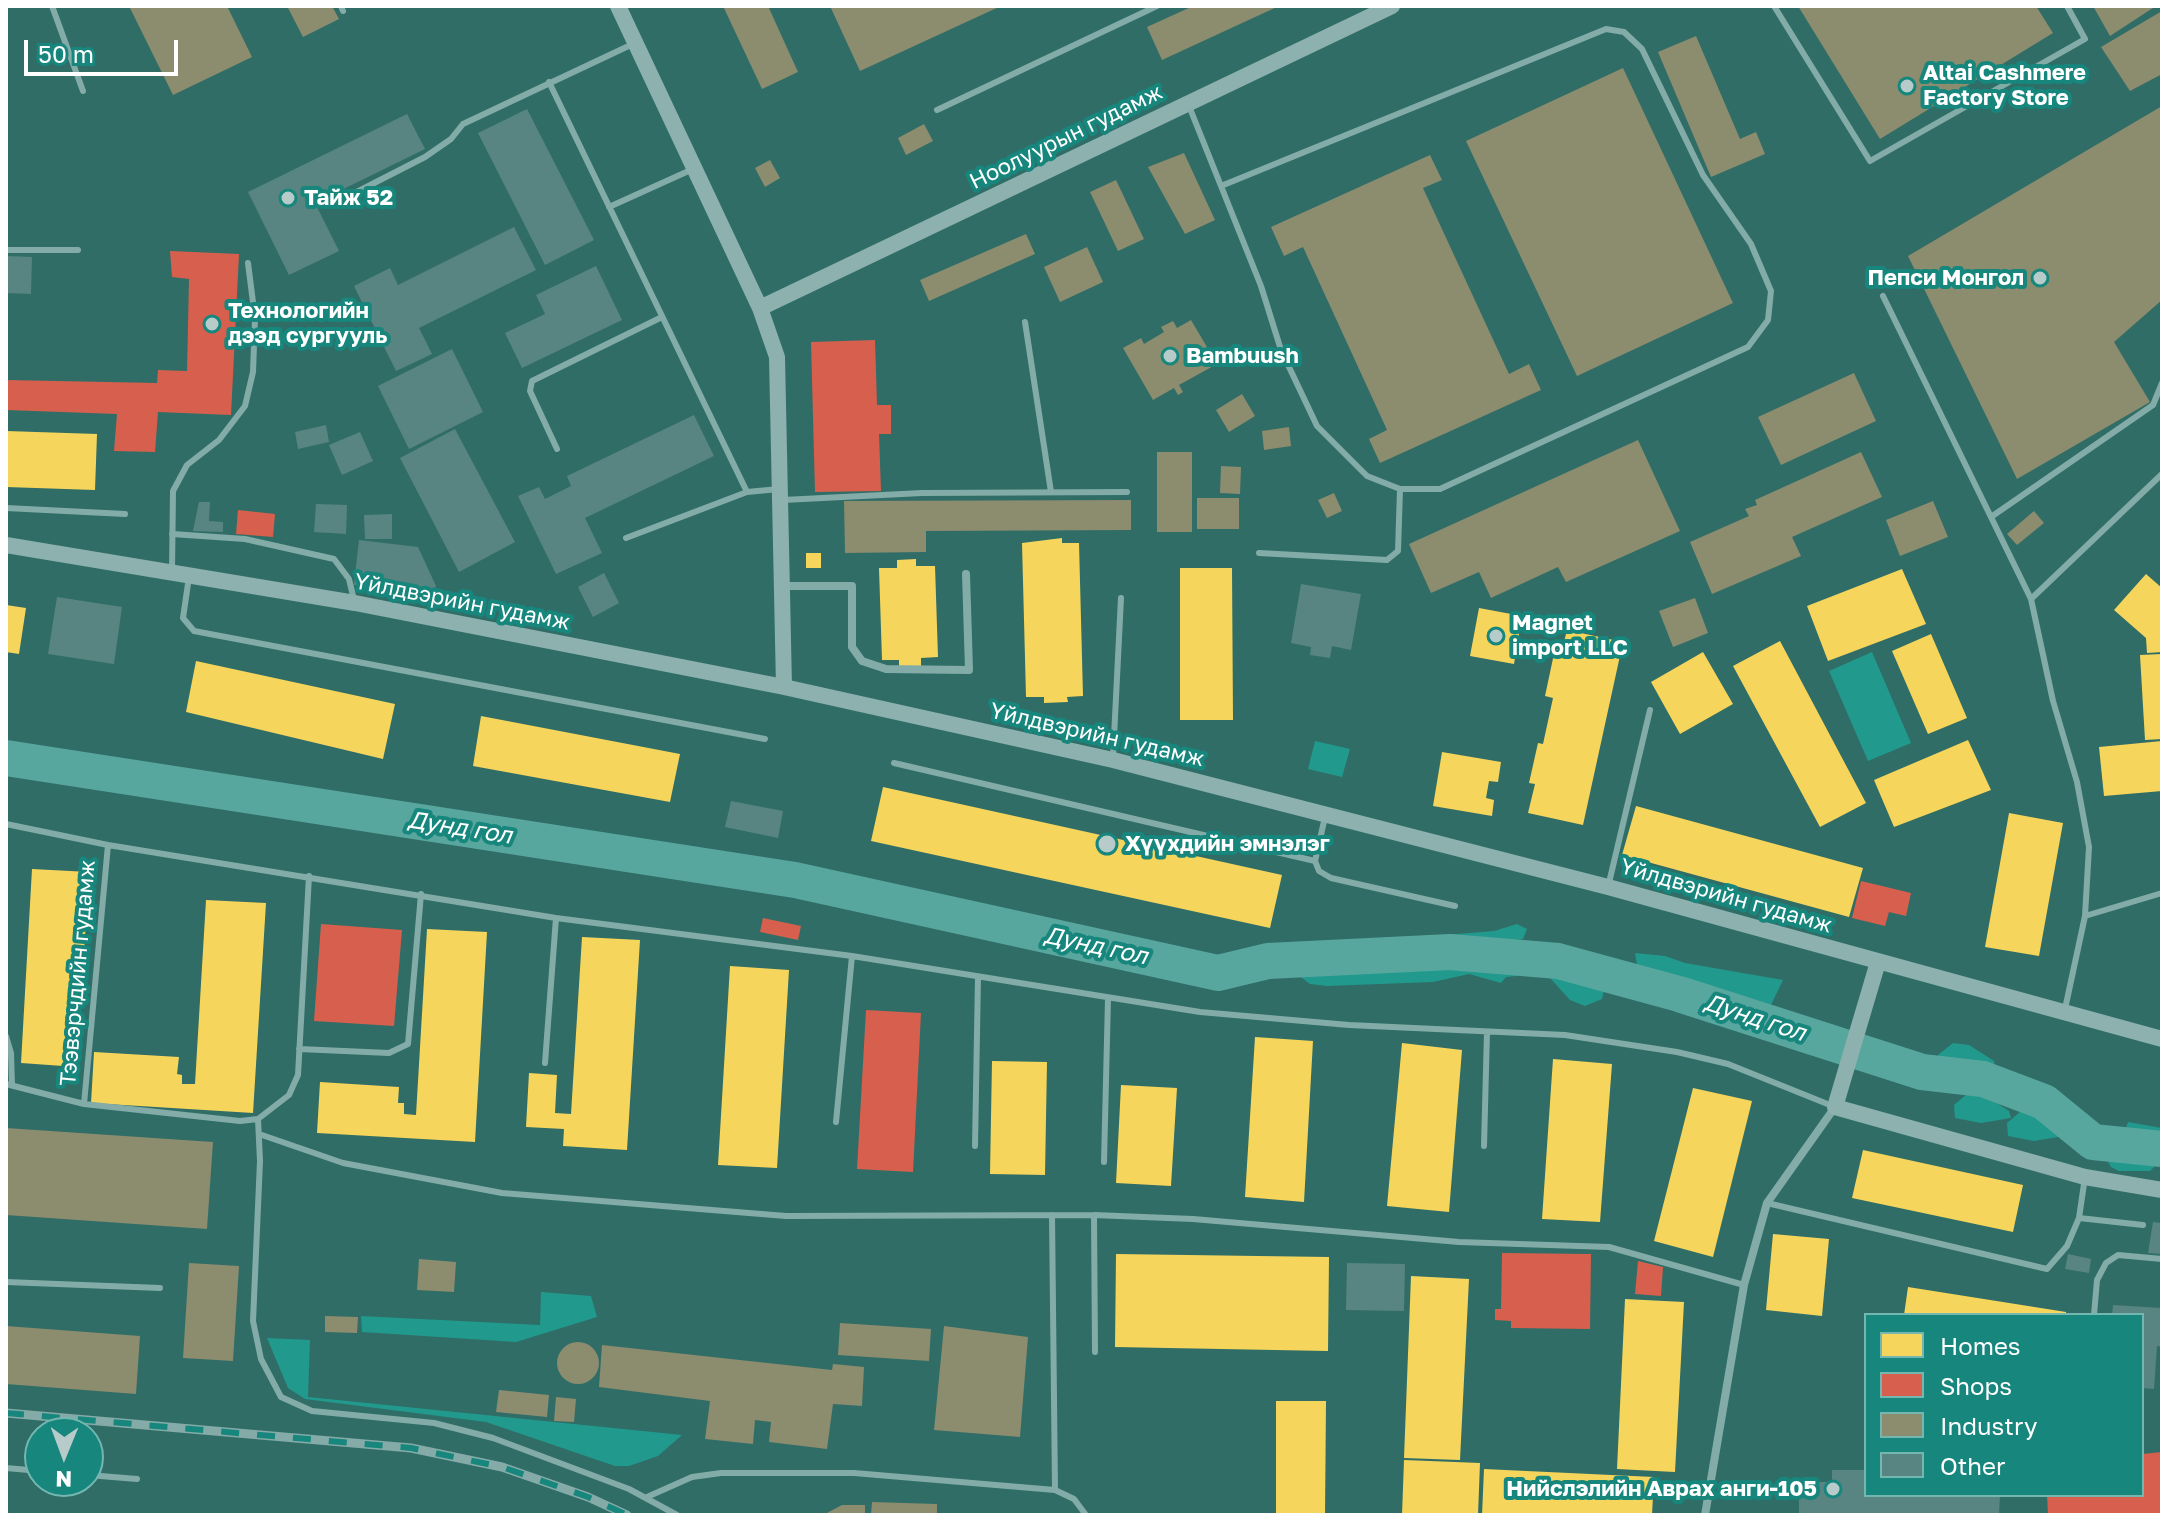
<!DOCTYPE html>
<meta charset="utf-8">
<style>
body{margin:0}
#map{position:relative;width:2168px;height:1521px;overflow:hidden;background:#306d67;font-family:"Golos Text",sans-serif}
canvas{display:block}
.frame{position:absolute;inset:0;border:8px solid #fff;pointer-events:none}
.legend{position:absolute;left:1864px;top:1313px;width:280px;height:184px;box-sizing:border-box;background:#17867c;border:2px solid #74b6b0;margin:0;padding:10px 14px;list-style:none;font-size:24px;color:#fff}
.legend li{display:flex;align-items:center;gap:16px;height:40px}
.legend b{width:40px;border:2px solid #74b6b0}
.north{position:absolute;left:24px;top:1417px;width:80px;height:80px;box-sizing:border-box;background:#17867c;border:2px solid #74b6b0;border-radius:50%;rotate:181deg;font-size:22px;font-weight:700;line-height:32px;text-align:center;color:#fff}
.north::after{content:'';display:block;margin:auto;width:28px;height:36px;background:#b7ccca;clip-path:polygon(50% 0,100% 100%,50% 72%,0 100%)}
.scale{position:absolute;left:24px;top:40px;width:154px;height:36px;box-sizing:border-box;border:4px solid #fff;border-top:0;padding-left:10px;font-size:24px;line-height:28px;white-space:nowrap;color:#fff;-webkit-text-stroke:6px #17867c;paint-order:stroke}
</style>
<div id="map">
<canvas width="2168" height="1521"></canvas>
<div class="frame"></div>
<ul class="legend">
<li><b style="height:22px;background:#f6d55c"></b>Homes</li>
<li><b style="height:22px;background:#d6604d"></b>Shops</li>
<li><b style="height:22px;background:#8c8c6e"></b>Industry</li>
<li><b style="height:22px;background:#588581"></b>Other</li>
</ul>
<div class="north">N</div>
<div class="scale">50 m</div>
</div>
<script>
const c = document.querySelector('canvas').getContext('2d');
c.lineJoin = 'round';
function fillPath(path, color) {
  c.fillStyle = color;
  c.fill(path, 'evenodd');
}
function toPath(rows) {
  const path = new Path2D();
  for (const r of rows) {
    if (r.length === 3) {
      path.moveTo(r[0] + r[2], r[1]);
      path.arc(r[0], r[1], r[2], 0, 2 * Math.PI);
      continue;
    }
    path.moveTo(r[0], r[1]);
    for (let i = 2; i < r.length; i += 2) path.lineTo(r[i], r[i + 1]);
  }
  return path;
}
function trace(path, color, width, dash) {
  c.strokeStyle = color;
  c.lineWidth = width;
  c.lineCap = dash ? 'butt' : 'round';
  c.setLineDash(dash || []);
  c.stroke(path);
}
function label(font, color, halo, rows, align = 'center') {
  c.font = font + ' "Golos Text",sans-serif';
  c.lineWidth = 8;
  c.setLineDash([]);
  c.textBaseline = 'middle';
  c.strokeStyle = halo;
  c.fillStyle = color;
  for (const [text, x, y, turn = 0] of rows) {
    c.save();
    c.translate(x, y);
    c.rotate((+turn || 0) * Math.PI / 180);
    c.textAlign = isNaN(turn) ? turn : align;
    if (halo) c.strokeText(text, 0, 0);
    c.fillText(text, 0, 0);
    c.restore();
  }
}
fillPath(toPath([
 [1872,652,1911,743,1868,761,1829,671],
 [1315,741,1350,749,1342,777,1308,769],
 [1517,924,1527,929,1523,939,1490,944,1323,952,1361,942,1494,931],
 [1635,953,1665,956,1685,963,1783,980,1771,1005,1670,988,1639,977],
 [1417,960,1523,964,1516,976,1506,977,1501,983,1469,974,1433,982,1327,986,1310,984,1298,975,1302,967],
 [1550,971,1581,974,1600,981,1605,986,1602,999,1585,1006,1570,1000,1550,978],
 [1953,1043,1969,1045,1994,1061,1995,1068,1965,1073,1939,1068,1938,1055],
 [1968,1093,1984,1095,2009,1111,2011,1118,1981,1123,1955,1118,1954,1105],
 [2021,1111,2037,1113,2063,1129,2064,1136,2034,1141,2008,1136,2007,1123],
 [2128,1122,2162,1128,2162,1143,2124,1134],
 [2115,1148,2149,1152,2157,1158,2155,1166,2150,1171,2119,1171,2111,1167,2107,1160],
 [541,1292,591,1296,597,1317,516,1342,362,1332,361,1316,540,1325],
 [267,1338,310,1340,308,1397,682,1435,658,1456,629,1466,615,1466,486,1422,305,1399,288,1388]
]), '#22998d');
fillPath(toPath([
 [6,431,97,434,95,490,6,487],
 [1062,538,1062,543,1079,543,1083,696,1067,697,1068,702,1044,703,1044,697,1026,697,1022,543],
 [806,553,821,553,821,568,806,568],
 [916,559,916,566,935,566,938,657,921,658,921,666,899,667,899,660,882,660,879,568,897,568,897,560],
 [1180,568,1232,568,1233,720,1180,720],
 [1902,569,1926,624,1828,661,1807,606],
 [2146,574,2162,588,2162,652,2147,653,2146,638,2114,610],
 [6,605,26,608,19,654,6,652],
 [1479,608,1522,616,1514,664,1470,656],
 [1567,630,1623,642,1583,825,1528,813,1535,784,1529,783,1538,743,1543,744,1553,698,1545,696,1555,649,1562,650],
 [1931,634,1967,718,1928,734,1892,651],
 [1780,641,1866,803,1820,827,1733,666],
 [1703,652,1733,704,1680,734,1651,682],
 [2162,654,2162,739,2145,740,2140,655],
 [196,661,395,704,383,759,186,712],
 [481,716,680,754,670,802,473,766],
 [1968,740,1991,790,1894,827,1874,780],
 [2162,741,2162,791,2104,796,2099,747],
 [1442,752,1501,762,1498,782,1489,781,1486,798,1494,800,1492,816,1433,806],
 [883,787,1282,875,1270,928,871,841],
 [1636,806,1863,868,1849,917,1622,855],
 [2009,813,2063,823,2039,956,1985,947],
 [32,869,89,872,77,1067,21,1063],
 [206,900,266,903,253,1113,91,1103,94,1052,179,1057,177,1074,182,1075,182,1084,195,1084],
 [427,929,487,932,475,1142,317,1133,320,1082,399,1087,398,1103,404,1103,404,1114,416,1115],
 [582,937,640,940,627,1150,563,1146,564,1129,526,1127,529,1073,557,1075,555,1113,571,1114],
 [730,966,789,970,777,1168,718,1165],
 [1255,1037,1313,1041,1304,1202,1245,1197],
 [1402,1043,1462,1050,1449,1212,1387,1206],
 [1553,1059,1612,1064,1600,1222,1542,1219],
 [992,1061,1047,1062,1045,1175,990,1174],
 [1121,1085,1177,1088,1171,1186,1116,1183],
 [1693,1088,1752,1101,1713,1257,1654,1241],
 [1863,1150,2023,1185,2013,1232,1852,1198],
 [1773,1234,1829,1239,1822,1316,1766,1310],
 [1116,1254,1329,1257,1328,1351,1115,1347],
 [1411,1276,1469,1279,1460,1460,1404,1458],
 [1908,1287,2066,1312,2066,1315,1904,1315],
 [1625,1299,1684,1302,1675,1472,1617,1469],
 [1276,1401,1326,1401,1325,1515,1276,1515],
 [1404,1460,1480,1463,1478,1515,1402,1515],
 [1484,1469,1654,1477,1652,1515,1482,1515]
]), '#f6d55c');
fillPath(toPath([
 [170,251,239,254,231,415,158,412,155,452,114,451,117,414,6,410,6,380,157,383,158,370,187,371,189,279,172,277],
 [875,340,877,405,891,405,891,434,879,434,881,491,815,492,811,342],
 [238,510,275,514,273,537,236,534],
 [1861,881,1911,893,1906,916,1889,912,1885,926,1852,918],
 [763,918,801,926,798,940,760,932],
 [321,924,402,930,394,1026,314,1021],
 [866,1010,921,1013,913,1172,857,1169],
 [1502,1253,1591,1254,1590,1329,1511,1328,1511,1321,1495,1320,1495,1309,1501,1309],
 [1638,1261,1663,1267,1661,1296,1635,1294],
 [2162,1452,2162,1515,2048,1515,2047,1495,2142,1495,2142,1454]
]), '#d6604d');
fillPath(toPath([
 [129,6,227,6,252,57,173,95],
 [287,6,332,6,339,19,303,37],
 [723,6,768,6,798,72,762,89],
 [830,6,1001,6,860,71],
 [1193,6,1279,6,1162,60,1147,27],
 [1798,6,2036,6,2053,33,1880,139],
 [2093,6,2156,6,2110,36],
 [2162,11,2162,74,2130,91,2101,47],
 [1696,36,1740,139,1756,132,1765,154,1711,177,1658,52],
 [1623,68,1733,303,1577,376,1466,141],
 [2162,106,2162,300,2114,342,2150,402,2017,479,1908,256],
 [924,124,933,141,906,155,898,138],
 [1184,153,1215,220,1185,234,1148,167],
 [1430,155,1442,180,1423,188,1509,374,1529,364,1541,390,1380,463,1369,439,1387,430,1303,247,1284,256,1271,227],
 [770,160,780,178,765,187,755,168],
 [1116,180,1144,239,1118,251,1090,192],
 [1026,234,1035,254,929,301,920,280],
 [1087,247,1103,282,1060,302,1044,267],
 [1191,320,1217,364,1179,385,1183,392,1178,395,1174,388,1153,400,1123,348,1141,338,1144,344,1164,332,1161,327,1173,321,1177,328],
 [1854,373,1876,421,1781,465,1758,417],
 [1242,394,1255,416,1229,432,1216,410],
 [1289,427,1291,446,1264,450,1262,431],
 [1638,440,1680,531,1566,582,1558,567,1491,598,1479,572,1431,593,1409,544],
 [1157,452,1192,452,1192,532,1157,532],
 [1861,452,1882,497,1792,537,1801,556,1712,594,1690,542,1749,516,1745,509,1757,505,1755,500],
 [1221,466,1241,467,1240,494,1220,493],
 [1334,493,1342,511,1327,518,1318,500],
 [1197,498,1239,498,1239,529,1197,529],
 [1131,500,1131,530,926,531,926,552,845,553,844,501],
 [1933,501,1948,537,1900,556,1886,520],
 [2034,511,2044,523,2017,545,2007,534],
 [1695,598,1708,633,1673,647,1659,611],
 [6,1128,213,1142,207,1229,6,1215],
 [419,1259,456,1262,454,1292,417,1290],
 [189,1263,239,1266,233,1361,183,1358],
 [325,1316,358,1317,357,1333,325,1332],
 [840,1323,931,1329,929,1361,838,1355],
 [6,1326,140,1336,136,1394,6,1384],
 [944,1326,1028,1337,1020,1437,934,1430],
 [578,1363,21],
 [602,1345,832,1370,833,1364,864,1367,862,1406,833,1404,827,1449,769,1442,771,1422,755,1420,753,1444,705,1439,710,1401,599,1387],
 [499,1390,549,1395,547,1417,496,1412],
 [556,1397,576,1399,574,1422,554,1421],
 [872,1502,937,1504,937,1515,871,1515],
 [842,1505,865,1505,865,1515,823,1515]
]), '#8c8c6e');
trace(toPath([
 [6,758,795,880,1218,973,1268,961,1450,952,1558,961,1679,994,1922,1072,1983,1079,2044,1102,2093,1142,2162,1149]
]), '#58a79f', 36);
fillPath(toPath([
 [527,109,594,240,545,265,478,133],
 [407,114,425,149,315,203,339,251,289,275,248,192],
 [514,227,536,270,419,328,432,354,396,371,354,286,390,268,398,285],
 [6,256,32,257,31,294,6,293],
 [596,266,622,320,522,368,505,333,545,314,536,295],
 [452,349,483,412,409,449,378,386],
 [694,415,714,456,585,518,602,553,556,574,518,496,539,487,545,499,571,486,567,476],
 [326,425,329,442,298,449,295,432],
 [455,429,515,542,459,572,400,458],
 [360,432,373,461,342,475,329,445],
 [199,502,210,502,209,521,223,522,223,532,193,531],
 [316,504,347,505,346,534,314,532],
 [392,514,392,539,365,539,364,515],
 [359,540,418,547,436,586,432,594,354,585],
 [604,573,619,603,593,617,578,587],
 [1301,584,1361,594,1351,650,1332,646,1330,658,1310,655,1311,647,1291,643],
 [57,597,122,607,114,664,48,654],
 [731,801,783,811,778,838,725,827],
 [2153,1222,2162,1223,2162,1254,2148,1253],
 [2068,1254,2091,1259,2089,1273,2065,1269],
 [1347,1263,1405,1264,1404,1311,1346,1310],
 [2113,1305,2162,1308,2162,1347,2157,1346,2154,1389,2142,1388,2142,1315,2112,1315],
 [1832,1470,1866,1470,1866,1495,2000,1495,1999,1515,1799,1515,1799,1482,1832,1482]
]), '#588581');
trace(toPath([
 [52,6,83,91],
 [341,6,343,11],
 [1774,6,1870,161,2085,39,2067,6],
 [549,82,747,492],
 [1189,106,1261,286,1281,350,1317,426,1367,476,1400,489,1440,489,1748,347,1768,320,1771,291,1751,244,1703,175,1642,49,1624,32,1606,29,1221,186],
 [937,110,1157,6],
 [341,200,425,157,451,139,463,124,635,43],
 [609,207,693,169],
 [6,250,78,250],
 [1883,296,2031,599],
 [1025,322,1051,492],
 [557,449,530,391,532,381,662,317],
 [783,500,922,493,1127,492],
 [6,508,125,514],
 [1991,517,2153,405,2162,383],
 [172,534,245,539,334,559,349,579,354,600],
 [626,538,747,492,779,489],
 [1259,553,1387,560,1398,551,1400,489],
 [172,571,173,491,187,465,219,440,245,406,253,372,255,318,248,263],
 [189,577,183,618,194,631,765,739],
 [1113,757,1121,598],
 [894,763,1315,861],
 [1325,817,1315,861,1319,871,1331,878,1455,906],
 [6,824,108,845,556,918,852,956,1200,1012,1349,1025,1565,1035,1677,1052,1728,1064,1835,1107],
 [1608,887,1650,710],
 [2085,916,2162,893],
 [2065,1009,2085,916,2089,847,2077,782,2053,701,2031,599,2162,474],
 [6,1036,11,1053,12,1085],
 [299,1049,389,1053,408,1044,421,894],
 [545,1063,556,918],
 [6,1084,84,1104,240,1121,258,1119,289,1095,298,1075,309,876],
 [84,1104,108,845],
 [258,1119,260,1161,253,1321,261,1359,281,1397,312,1411,434,1423,493,1438,629,1489,677,1515],
 [836,1122,852,956],
 [259,1134,343,1163,502,1193,786,1216,1094,1215],
 [975,1146,978,977],
 [1484,1146,1487,1032],
 [1104,1162,1108,999],
 [1767,1203,2047,1269,2067,1246,2079,1218,2085,1177],
 [1052,1215,1055,1490],
 [2079,1218,2143,1225],
 [6,1282,160,1288],
 [2094,1315,2097,1280,2106,1263,2118,1255,2162,1259],
 [1095,1352,1094,1215,1193,1219,1459,1242,1609,1247,1744,1285],
 [6,1468,40,1471],
 [88,1475,137,1479],
 [647,1497,692,1477,721,1473,854,1473,1055,1490,1074,1499,1086,1515]
]), '#83aca8', 6);
trace(toPath([
 [784,586,852,586,852,647,862,661,886,669,969,670,966,574],
 [1705,1515,1744,1285,1767,1203,1835,1107]
]), '#83aca8', 8);
trace(toPath([
 [618,6,760,308,777,357,784,687],
 [760,308,1392,6],
 [6,545,355,603,784,687,1113,760,1608,887,2162,1039],
 [1878,962,1835,1107,2085,1177,2162,1190]
]), '#8cb1ae', 16);
const rail = toPath([
 [6,1413,411,1448,502,1467,588,1497,627,1515]
]);
trace(rail, '#85aba8', 9);
trace(rail, '#17867c', 6, [18]);
for (const [x, y, r, color] of [
 [1907,86,8,"#b7ccca"],
 [288,198,8,"#b7ccca"],
 [2040,278,8,"#b7ccca"],
 [212,324,8,"#b7ccca"],
 [1170,356,8,"#b7ccca"],
 [1496,636,8,"#b7ccca"],
 [1107,844,10,"#b7ccca"],
 [1833,1489,8,"#b7ccca"]
]) {
  const dot = new Path2D();
  dot.arc(x, y, r, 0, 2 * Math.PI);
  c.fillStyle = color;
  c.fill(dot);
  trace(dot, '#17867c', 3);
}
label('bold 22px', '#fff', '#17867c', [
 ["Altai Cashmere",1923,73],
 ["Factory Store",1923,98],
 ["Тайж 52",304,198],
 ["Пепси Монгол",2024,278,"right"],
 ["Технологийн",228,311],
 ["дээд сургууль",228,336],
 ["Bambuush",1186,356],
 ["Magnet",1512,623],
 ["import LLC",1512,648],
 ["Хүүхдийн эмнэлэг",1125,844],
 ["Нийслэлийн Аврах анги-105",1817,1489,"right"]
], 'left');
label('22px', '#fff', '#17867c', [
 ["Ноолуурын гудамж",1066,137,-26],
 ["Yйлдвэрийн гудамж",462,602,11],
 ["Yйлдвэрийн гудамж",1097,735,13],
 ["Yйлдвэрийн гудамж",1726,896,16],
 ["Тээвэрчдийн гудамж",78,973,-85]
]);
label('italic 24px', '#fff', '#17867c', [
 ["Дунд гол",460,828,9],
 ["Дунд гол",1096,946,12],
 ["Дунд гол",1755,1018,18]
]);
</script>
